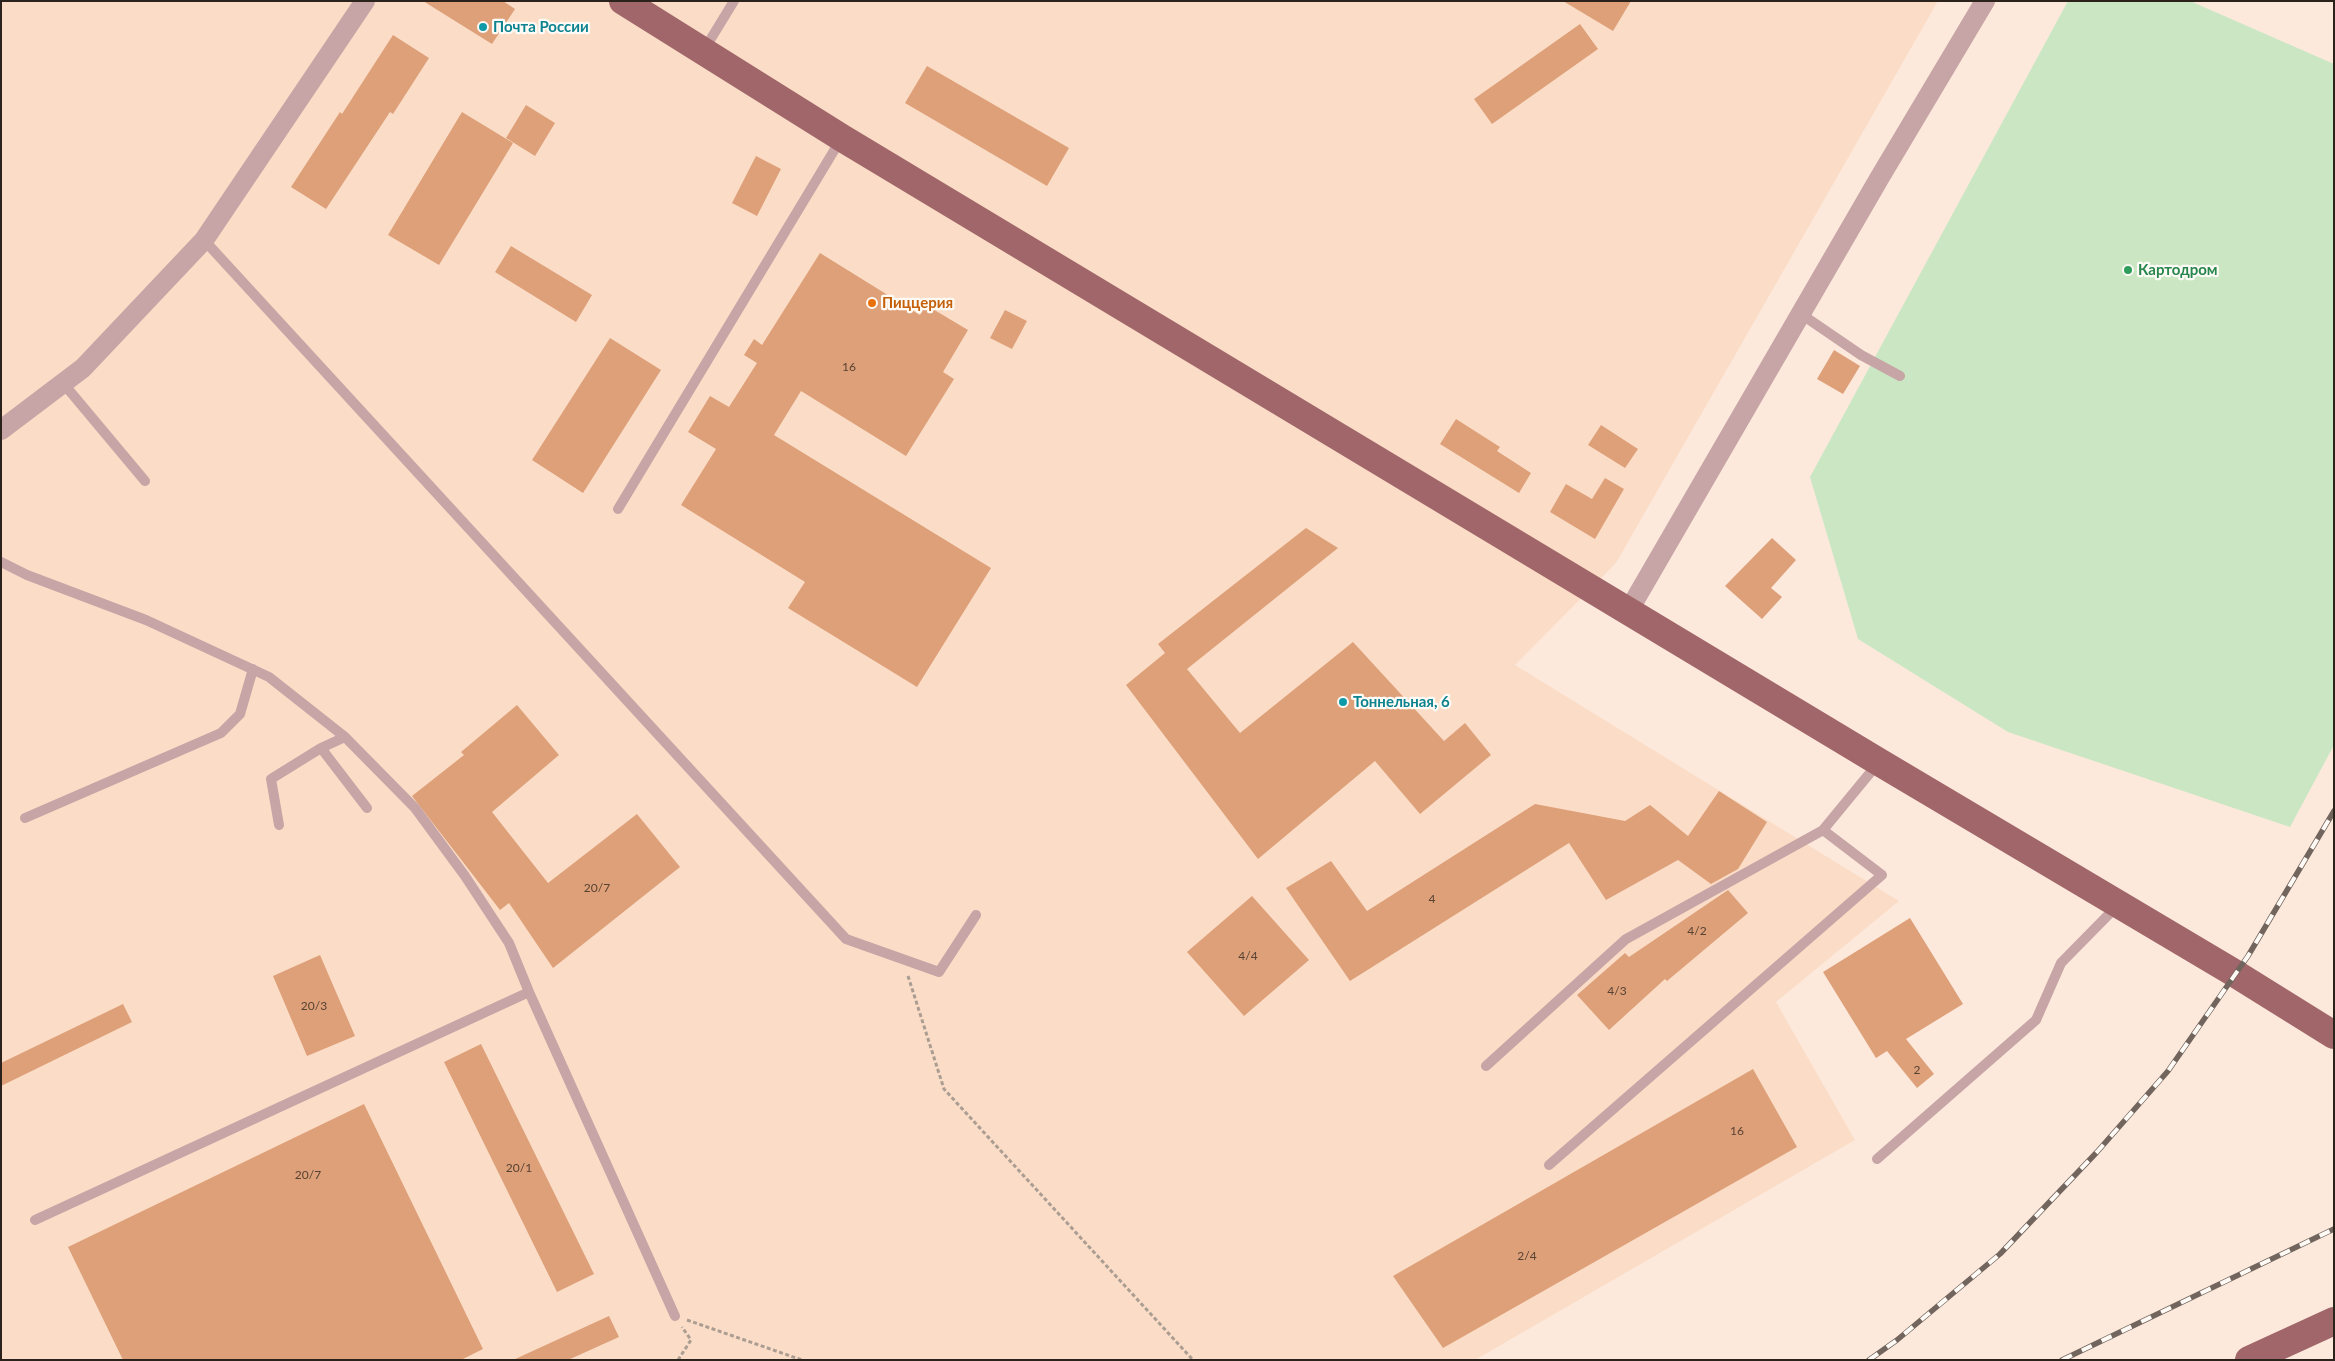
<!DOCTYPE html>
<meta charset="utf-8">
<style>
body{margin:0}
#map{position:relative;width:2335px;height:1361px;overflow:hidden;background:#fce9dc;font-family:Lato,sans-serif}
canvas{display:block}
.frame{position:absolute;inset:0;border:2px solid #2b221c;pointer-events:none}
</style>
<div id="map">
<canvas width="2335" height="1361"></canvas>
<div class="frame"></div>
</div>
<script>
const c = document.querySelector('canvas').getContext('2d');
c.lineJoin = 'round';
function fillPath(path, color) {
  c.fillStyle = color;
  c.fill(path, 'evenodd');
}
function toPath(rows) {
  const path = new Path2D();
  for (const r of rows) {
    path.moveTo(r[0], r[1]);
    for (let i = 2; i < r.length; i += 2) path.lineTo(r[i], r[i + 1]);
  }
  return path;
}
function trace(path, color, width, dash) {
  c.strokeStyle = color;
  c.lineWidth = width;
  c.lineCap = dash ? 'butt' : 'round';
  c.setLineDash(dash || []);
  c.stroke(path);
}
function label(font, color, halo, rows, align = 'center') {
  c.font = font + ' Lato,sans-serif';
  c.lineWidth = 4.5;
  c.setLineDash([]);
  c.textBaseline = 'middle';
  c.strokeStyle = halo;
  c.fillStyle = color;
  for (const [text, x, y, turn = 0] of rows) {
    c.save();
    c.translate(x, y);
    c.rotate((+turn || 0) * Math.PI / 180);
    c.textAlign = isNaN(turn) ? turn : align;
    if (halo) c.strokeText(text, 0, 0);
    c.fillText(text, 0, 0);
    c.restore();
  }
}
fillPath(toPath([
 [1,1,1938,1,1616,563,1515,665,1899,901,1776,1002,1855,1140,1475,1360,1,1360]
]), '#fbddc7');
fillPath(toPath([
 [2068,1,2190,1,2334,64,2334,745,2290,827,2008,732,1858,639,1810,477]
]), '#cae6c2');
fillPath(toPath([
 [423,1,503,1,515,9,492,44],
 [1563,1,1631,1,1613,31],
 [1580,24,1598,49,1492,124,1474,99],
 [393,35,429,58,393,114,390,112,326,209,291,187,340,112,342,114],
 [927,66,1069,148,1047,186,905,103],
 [526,105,555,123,535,156,506,138],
 [462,112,513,143,439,265,388,235],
 [756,156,781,169,757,216,732,203],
 [511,246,592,295,576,322,495,272],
 [820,253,920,315,926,305,968,330,943,372,954,379,906,456,801,391,774,435,991,568,917,687,788,608,805,582,681,505,716,449,688,432,710,396,729,407,757,363,744,355,754,339,762,345],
 [1005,310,1027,321,1012,349,990,338],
 [610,338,661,370,583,493,532,460],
 [1834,350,1860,366,1843,394,1817,379],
 [1456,419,1500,447,1497,451,1531,473,1519,493,1440,444],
 [1601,425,1638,449,1625,468,1588,445],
 [1605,478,1624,489,1595,539,1550,512,1566,484,1592,499],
 [1306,528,1338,548,1187,669,1240,733,1353,642,1444,741,1465,723,1491,755,1420,814,1375,761,1258,859,1126,685,1165,653,1158,644],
 [1772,538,1796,560,1771,588,1782,597,1762,619,1725,586],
 [517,705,559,755,492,812,548,883,637,814,680,867,553,968,509,903,500,910,412,796,464,755,461,752],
 [1719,791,1767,822,1738,869,1711,884,1678,860,1606,900,1569,843,1350,981,1286,888,1331,861,1367,911,1535,804,1625,821,1650,805,1688,836],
 [1728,890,1748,913,1667,981,1665,979,1609,1030,1577,995,1625,953,1629,957],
 [1252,896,1309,960,1244,1016,1187,952],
 [1910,918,1963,1004,1906,1039,1934,1074,1917,1088,1887,1051,1876,1058,1823,972],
 [320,955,355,1036,307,1056,273,976],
 [123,1004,132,1022,1,1086,1,1063],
 [481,1044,594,1274,557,1292,444,1062],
 [1753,1069,1797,1147,1443,1348,1393,1276],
 [364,1104,483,1349,461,1360,123,1360,68,1247],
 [609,1316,619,1337,568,1360,513,1360]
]), '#dea079');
trace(toPath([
 [908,976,944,1089,1193,1360],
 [687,1320,802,1360],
 [678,1360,691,1340,682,1327]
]), '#ac9d93', 3, [4, 2.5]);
trace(toPath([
 [704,50,734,1],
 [204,240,846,939,939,972,976,915],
 [1801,314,1861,355,1900,376],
 [63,383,145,481],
 [618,509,841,139],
 [1,562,27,575,146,620,269,677,345,737,415,808,465,876,509,943,529,992,675,1316],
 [321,748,367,808],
 [25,818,221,733,240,714,253,669],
 [279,825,271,779,321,748,345,737],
 [1486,1066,1626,939,1823,830,1879,762],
 [1877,1159,2036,1020,2061,963,2117,906],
 [1549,1165,1882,875,1823,830],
 [35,1220,529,992]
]), '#c7a4a5', 10);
trace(toPath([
 [1,430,83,368,204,240,365,1],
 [1629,610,1880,177,1985,1]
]), '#c7a4a5', 20);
trace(toPath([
 [623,1,842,138,1879,762,2231,971,2334,1035],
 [2249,1360,2334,1321]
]), '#a16669', 28);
const rail = toPath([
 [1869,1360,1897,1340,2000,1254,2097,1152,2168,1071,2248,956,2334,811],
 [2062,1360,2334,1229]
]);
trace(rail, '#72655d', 5.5);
trace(rail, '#fefaf6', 4, [11]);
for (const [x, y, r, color] of [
 [483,27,5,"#0f9aa8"],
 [2128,270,5,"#2e9e5b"],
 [872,303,5,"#e8710a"],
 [1343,702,5,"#0f9aa8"]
]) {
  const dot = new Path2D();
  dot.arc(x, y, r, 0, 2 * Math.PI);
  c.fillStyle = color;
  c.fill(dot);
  trace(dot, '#fefaf6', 2);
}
label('12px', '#584233', null, [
 ["16",849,367],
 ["20/7",597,888],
 ["4",1432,899],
 ["4/2",1697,931],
 ["4/4",1248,956],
 ["4/3",1617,991],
 ["20/3",314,1006],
 ["2",1917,1070],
 ["16",1737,1131],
 ["20/1",519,1168],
 ["20/7",308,1175],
 ["2/4",1527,1256]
]);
label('bold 15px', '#0d838f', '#fefaf6', [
 ["Почта России",493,27],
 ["Тоннельная, 6",1353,702]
], 'left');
label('bold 15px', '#27864d', '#fefaf6', [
 ["Картодром",2138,270]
], 'left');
label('bold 15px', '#c56008', '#fefaf6', [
 ["Пиццерия",882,303]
], 'left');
</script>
